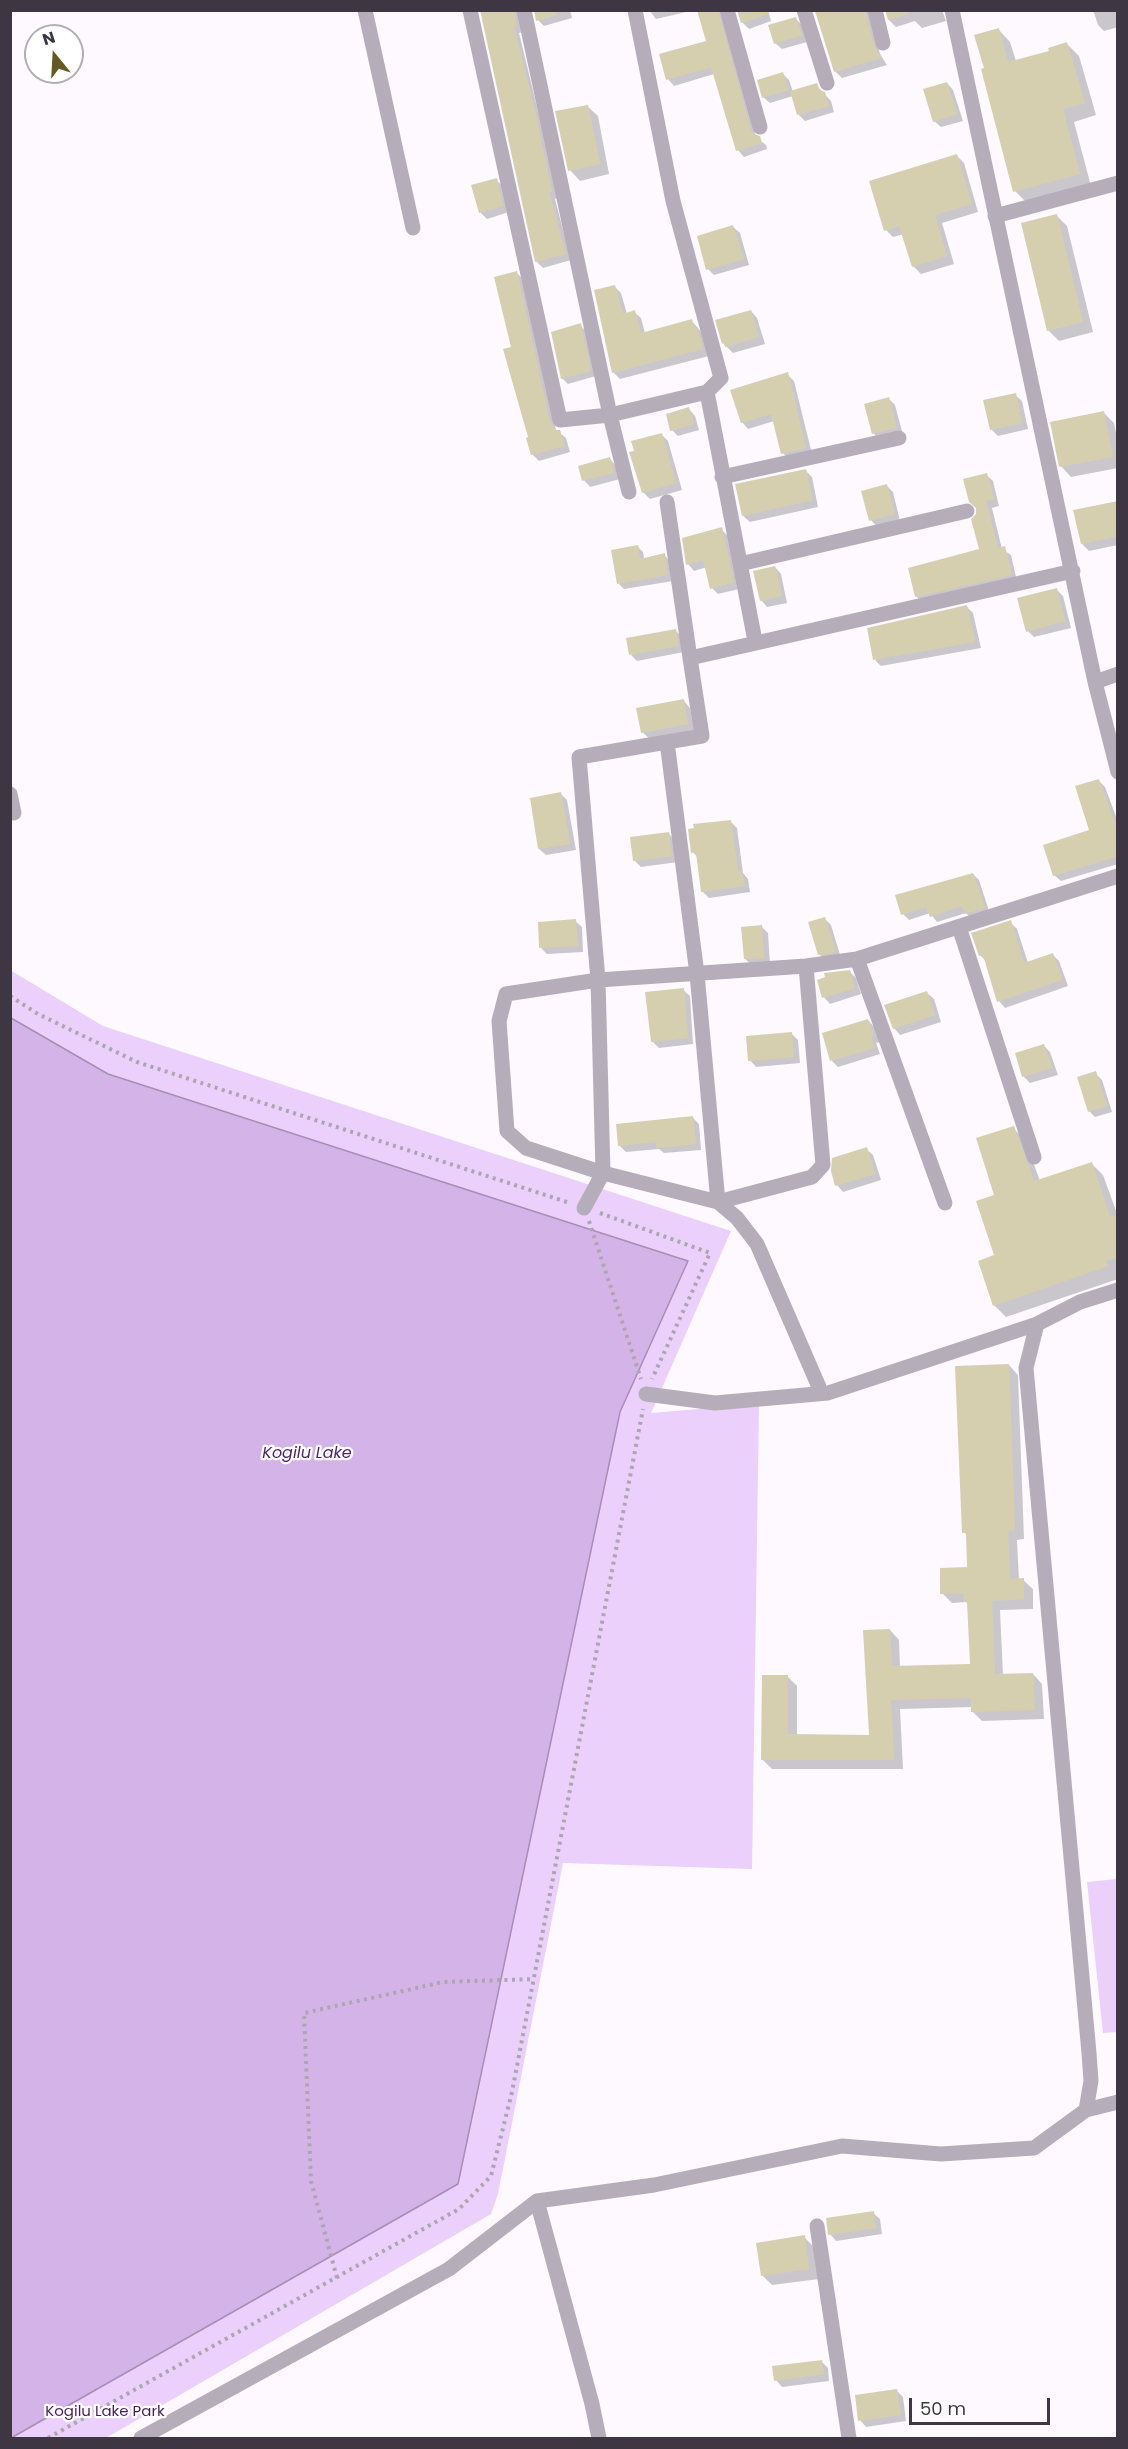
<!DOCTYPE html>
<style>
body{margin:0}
#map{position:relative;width:1128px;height:2449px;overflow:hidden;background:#fdf9ff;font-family:Poppins,sans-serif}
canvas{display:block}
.frame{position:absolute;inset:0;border:12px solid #3e3743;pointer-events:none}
.north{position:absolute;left:24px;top:24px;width:60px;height:60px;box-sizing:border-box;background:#fff;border:2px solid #b2afb4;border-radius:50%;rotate:342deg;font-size:16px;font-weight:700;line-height:24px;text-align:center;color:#3e3743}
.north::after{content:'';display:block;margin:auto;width:21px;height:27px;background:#655926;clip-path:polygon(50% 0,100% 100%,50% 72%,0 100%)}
.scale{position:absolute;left:909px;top:2398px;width:141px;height:27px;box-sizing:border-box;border:3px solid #3e3743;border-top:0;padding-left:8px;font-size:18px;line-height:21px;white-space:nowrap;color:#3e3743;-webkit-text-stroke:4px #fff;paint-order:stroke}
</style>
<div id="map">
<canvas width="1128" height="2449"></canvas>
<div class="frame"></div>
<div class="north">N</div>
<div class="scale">50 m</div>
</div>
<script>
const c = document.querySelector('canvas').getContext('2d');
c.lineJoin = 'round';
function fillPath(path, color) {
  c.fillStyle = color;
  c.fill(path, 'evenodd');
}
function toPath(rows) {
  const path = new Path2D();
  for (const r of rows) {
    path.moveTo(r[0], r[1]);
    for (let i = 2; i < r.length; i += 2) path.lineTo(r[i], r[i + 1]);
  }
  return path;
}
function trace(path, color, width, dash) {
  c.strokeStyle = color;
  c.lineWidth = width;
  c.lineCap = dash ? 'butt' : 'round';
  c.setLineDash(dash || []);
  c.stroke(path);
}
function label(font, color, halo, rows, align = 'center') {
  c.font = font + ' Poppins,sans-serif';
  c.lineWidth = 4.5;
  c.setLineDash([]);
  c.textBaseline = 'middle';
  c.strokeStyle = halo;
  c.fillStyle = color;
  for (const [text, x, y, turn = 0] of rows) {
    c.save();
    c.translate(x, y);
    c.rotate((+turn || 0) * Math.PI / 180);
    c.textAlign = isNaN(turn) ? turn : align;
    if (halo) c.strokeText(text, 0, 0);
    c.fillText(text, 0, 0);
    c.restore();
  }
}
fillPath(toPath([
 [10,970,103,1026,731,1231,651,1413,759,1404,752,1869,563,1863,498,2194,491,2214,106,2438,11,2438,458,2184,620,1411,687,1261,108,1074,11,1018],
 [1117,1879,1117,2032,1103,2033,1087,1882]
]), '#ead0fa');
const water = toPath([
 [11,1018,108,1074,688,1261,620,1412,458,2184,11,2438,11,1018]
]);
fillPath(water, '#d4b4e8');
trace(water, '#a78eb6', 1.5);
fillPath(toPath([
 [482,10,519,10,523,32,519,33,555,181,557,198,555,199,571,260,543,268,537,262],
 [534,10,570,10,572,18,544,26,538,20],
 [649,10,695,10,656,19],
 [698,10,726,10,723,19,756,137,766,145,767,149,744,157,738,150,714,74,674,86,668,79,708,42],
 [768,10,771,21,749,29,742,22],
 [816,10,876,10,872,21,880,54,887,65,842,78,835,71],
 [886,10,942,10,946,21,922,28,915,21,896,27,889,20],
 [1093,10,1118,10,1118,27,1104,31,1098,25],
 [796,19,802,25,807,42,782,49,775,43],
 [998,29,1010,42,1016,61,1051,52,1067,44,1079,56,1096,115,1074,122,1091,186,1027,203,1015,191,986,69],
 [783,74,789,80,793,92,816,85,831,101,834,112,805,121,799,115,793,96,770,103,763,97],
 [947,83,953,90,963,121,941,127,934,121],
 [587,106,598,116,609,174,580,181,570,170],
 [956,155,964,163,978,212,942,223,954,264,921,274,913,266,904,234,893,237,886,230],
 [496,180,503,186,509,212,487,219,480,212],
 [1057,216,1067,226,1093,332,1059,341,1049,331,1022,224],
 [733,227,740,233,749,265,714,275,708,269],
 [517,273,523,279,556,430,566,438,570,452,539,461,532,454,513,348],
 [614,286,621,293,627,314,634,312,641,318,645,333,691,320,703,334,709,356,620,379,613,372],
 [751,311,757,318,765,344,733,353,723,343],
 [580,325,586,331,596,376,568,384,562,378],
 [787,374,794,381,812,454,789,460,783,453,774,421,748,429,742,422],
 [1015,395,1022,401,1028,429,998,436,991,429],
 [889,399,895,405,903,435,880,440,873,433],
 [689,409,695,416,699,430,678,436,672,430],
 [1104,413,1114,423,1118,443,1118,468,1071,477,1061,466],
 [662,435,668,441,682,490,650,499,643,492],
 [610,459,616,466,620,479,590,487,584,480],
 [805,470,812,477,818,507,750,522,743,516],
 [986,475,993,481,999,506,992,508,1002,549,1011,555,1017,581,923,603,916,596,981,550,978,508],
 [886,485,893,492,900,521,877,527,871,520],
 [1118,502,1118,545,1089,551,1082,544],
 [721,529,728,536,739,589,718,594,712,588,707,567,694,571,688,564],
 [637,546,643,552,644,559,664,555,670,561,673,581,624,589,619,584],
 [775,567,781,574,787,603,767,607,761,600],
 [1056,589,1063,596,1071,628,1034,637,1028,631],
 [967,607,973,613,981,648,881,666,875,660],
 [675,630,682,637,684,652,637,661,631,655],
 [684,701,690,708,694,730,649,738,642,732],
 [1098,780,1105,787,1118,822,1118,864,1061,881,1054,875,1091,831],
 [561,794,567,800,576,850,546,855,539,849],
 [730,821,737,828,743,873,748,879,750,892,709,898,702,891,698,858,693,852],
 [668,833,675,840,678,862,641,867,634,860],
 [973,874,979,880,990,914,972,920,966,913,937,922,930,913,909,920,903,914],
 [824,918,831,925,841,958,826,960,819,954],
 [575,921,582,927,583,952,547,954,541,948],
 [1010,922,1017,929,1028,963,1053,955,1059,961,1068,986,1005,1008,999,1001,986,961,980,955],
 [761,926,768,933,770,964,752,965,745,959],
 [849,971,856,978,861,994,830,1004,824,997],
 [683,990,690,996,693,1044,659,1048,652,1041],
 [927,993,934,999,941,1022,900,1035,894,1028],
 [868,1020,874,1027,880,1042,876,1043,880,1054,838,1067,832,1061,824,1034],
 [791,1033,798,1040,800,1063,756,1067,750,1060],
 [1044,1046,1050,1052,1058,1075,1030,1083,1024,1077,1016,1054],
 [1095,1073,1102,1080,1112,1112,1095,1117,1089,1111],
 [693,1118,699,1124,701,1150,664,1153,659,1149,626,1152,619,1145],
 [1013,1128,1025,1140,1040,1181,1091,1163,1103,1175,1118,1216,1118,1279,1006,1317,994,1305,996,1196],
 [866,1149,873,1155,881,1180,843,1192,837,1185],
 [1009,1365,1018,1375,1024,1539,1017,1540,1019,1580,1023,1580,1033,1589,1033,1609,1000,1610,1003,1675,1033,1674,1042,1684,1044,1719,982,1721,973,1712,973,1707,900,1709,903,1769,772,1769,762,1759,788,1677,797,1686,797,1736,871,1736,890,1630,899,1640,900,1667,971,1666,969,1605,966,1602,952,1603,942,1593,969,1569,967,1535,964,1532],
 [873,2213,880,2219,882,2234,836,2241,830,2234],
 [804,2237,814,2247,819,2279,772,2285,762,2275],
 [821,2361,828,2368,829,2381,782,2387,776,2380],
 [897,2391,903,2397,906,2421,866,2427,860,2420]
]), '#0003');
fillPath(toPath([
 [480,10,514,10,517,26,514,27,536,115,552,192,549,192,566,254,535,262],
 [534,10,555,10,556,15,536,21],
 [697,10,718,10,751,130,754,134,760,136,762,143,736,151,711,67,666,80,659,54,706,41],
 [737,10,769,10,769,14,741,23],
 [817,10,865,10,874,45,881,58,834,72,815,11],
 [885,10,908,10,908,14,888,20],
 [796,17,802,35,774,44,768,25],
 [999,28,1008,62,1049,51,1048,48,1067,42,1085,103,1063,109,1080,174,1013,192,981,69,984,68,974,35],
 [783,72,789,90,762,98,757,80],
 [947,82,957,114,933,122,923,89],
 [817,83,820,90,825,92,829,106,797,115,790,91],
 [588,105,600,164,568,171,555,111],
 [957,154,972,204,935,215,947,256,912,267,899,226,884,231,869,181],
 [497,178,503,206,479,213,471,185],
 [1057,214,1083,322,1047,331,1021,223],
 [733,225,744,259,706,270,697,236],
 [517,271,550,422,556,430,560,430,565,446,531,455,526,438,528,437,503,349,511,347,494,277],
 [615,285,623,314,635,310,641,333,692,319,694,327,697,326,703,349,612,373,594,290],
 [751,310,759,337,725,347,724,343,722,344,715,320],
 [581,323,591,371,561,379,551,332],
 [788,372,806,448,781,454,771,414,741,423,730,390],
 [1016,393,1022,423,990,430,983,400],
 [889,397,897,428,872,434,864,404],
 [689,407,694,424,670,431,666,414],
 [1104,411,1113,457,1059,467,1050,422],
 [662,433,676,483,642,493,629,452,634,451,631,441],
 [610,457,614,473,582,481,578,466],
 [806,469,813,500,742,516,735,484],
 [987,473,994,499,986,501,998,548,1005,546,1012,575,915,597,908,568,979,549,971,519,976,514,976,508,969,502,963,479],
 [887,484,895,514,869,521,861,491],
 [1118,501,1118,536,1081,544,1073,510],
 [722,527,734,582,710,589,703,560,686,565,682,538],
 [638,545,640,559,665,553,668,575,617,584,611,550],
 [775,566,782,596,760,601,753,571],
 [1057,588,1065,621,1026,632,1017,598],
 [967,605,975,642,873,660,867,628],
 [676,629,678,646,629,655,626,638],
 [684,699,688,724,641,733,636,708],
 [1099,779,1118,832,1118,856,1053,876,1043,845,1089,830,1075,786],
 [561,792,570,844,538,849,530,798],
 [731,820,738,871,742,871,744,886,701,892,696,853,691,853,688,829,694,828,693,824],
 [669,832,672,856,633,861,630,837],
 [973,873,985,908,965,914,962,906,930,917,926,907,901,915,895,895],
 [825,917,836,952,818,955,808,922],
 [576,919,578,946,539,948,538,922],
 [1011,920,1024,963,1053,953,1062,980,997,1002,983,955,979,956,971,933],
 [762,925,764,958,744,959,741,927],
 [850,970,855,988,822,998,817,980,825,977,824,973],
 [684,988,688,1038,651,1042,645,992],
 [927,991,935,1015,893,1029,884,1005],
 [868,1019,874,1035,871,1036,875,1048,830,1061,822,1033],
 [792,1032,794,1057,748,1061,746,1036],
 [1044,1044,1052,1068,1022,1077,1015,1053],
 [1096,1071,1107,1106,1088,1112,1077,1077],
 [693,1116,696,1144,656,1148,656,1142,618,1146,616,1124],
 [1014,1126,1034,1181,1092,1162,1110,1217,1118,1214,1118,1257,1106,1261,1108,1266,993,1306,978,1261,994,1255,976,1201,994,1195,976,1138],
 [867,1147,875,1174,835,1186,831,1171,832,1158],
 [1009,1364,1015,1530,1008,1531,1010,1579,1024,1578,1024,1599,992,1601,995,1674,1033,1673,1035,1710,971,1712,971,1698,891,1700,894,1760,761,1760,762,1675,788,1675,788,1734,869,1735,863,1630,890,1629,892,1666,970,1664,967,1602,964,1602,963,1593,940,1594,940,1568,967,1567,966,1533,962,1533,955,1366],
 [874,2211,876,2228,828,2235,826,2218],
 [805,2235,809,2269,761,2276,756,2243],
 [822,2360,824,2374,774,2381,772,2366],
 [897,2389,901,2415,858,2421,855,2395]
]), '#d6cfaf');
trace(toPath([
 [10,996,38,1014,137,1062,570,1203],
 [600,1213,710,1253,652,1379],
 [589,1221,641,1379],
 [337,2278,311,2181,304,2013,443,1982,534,1979],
 [48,2438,459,2209,491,2176,512,2092,643,1409]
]), '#aba6af', 4, [3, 4.5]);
trace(toPath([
 [365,10,413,228],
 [470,10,560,420,610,415,629,492],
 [524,10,610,415,707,392,721,378,673,201,635,10],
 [727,10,760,127],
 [804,10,827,83],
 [875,10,883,43],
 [952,10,1095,682,1118,772],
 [995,216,1118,183],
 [707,392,755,641],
 [722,477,899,438],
 [667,502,690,658,1073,571],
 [740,564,967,511],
 [1095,682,1118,674],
 [667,742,697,974,718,1202,603,1173,526,1148,507,1131,499,1021,506,994,598,980,579,757,702,736,690,658],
 [10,794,14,813],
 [959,927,1034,1157],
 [718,1202,812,1177,823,1165,806,966],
 [718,1202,737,1218,757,1244,819,1387],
 [945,1203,857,959,1118,876],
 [584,1208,603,1173,598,980,806,966,857,959],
 [646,1394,715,1403,828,1393,1037,1324],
 [1086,2110,1118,2102],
 [537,2201,592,2404,599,2438],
 [817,2226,849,2438],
 [141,2438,449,2269,537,2201,654,2185,842,2146,941,2154,1034,2148,1086,2110,1091,2081,1089,2053,1026,1368,1037,1324,1080,1302,1118,1290]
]), '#b5adba', 15);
label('15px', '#471e5b', '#fff', [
 ["Kogilu Lake Park",105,2412]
]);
label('italic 16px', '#4f2664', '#fff', [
 ["Kogilu Lake",307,1454]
]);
</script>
